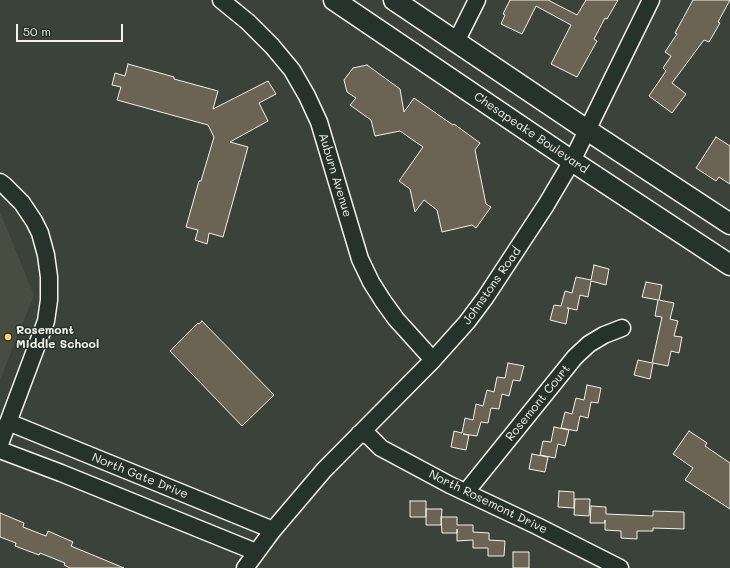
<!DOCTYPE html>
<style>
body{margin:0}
#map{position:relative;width:730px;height:568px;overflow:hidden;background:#3b4239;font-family:Mali,sans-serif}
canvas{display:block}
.scale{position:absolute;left:16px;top:24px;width:107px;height:18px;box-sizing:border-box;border:2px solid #f4f1e8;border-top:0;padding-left:5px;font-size:12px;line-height:14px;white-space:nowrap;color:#f4f1e8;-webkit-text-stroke:3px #26332d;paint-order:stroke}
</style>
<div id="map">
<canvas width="730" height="568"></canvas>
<div class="scale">50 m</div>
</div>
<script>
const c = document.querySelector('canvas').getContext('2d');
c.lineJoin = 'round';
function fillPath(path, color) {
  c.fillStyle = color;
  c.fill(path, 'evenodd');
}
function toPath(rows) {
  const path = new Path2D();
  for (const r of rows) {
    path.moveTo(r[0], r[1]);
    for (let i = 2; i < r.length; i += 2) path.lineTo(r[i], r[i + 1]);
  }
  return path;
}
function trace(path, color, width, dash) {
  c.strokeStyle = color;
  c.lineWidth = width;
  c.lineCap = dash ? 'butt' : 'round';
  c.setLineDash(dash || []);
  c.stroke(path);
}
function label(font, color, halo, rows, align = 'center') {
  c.font = font + ' Mali,sans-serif';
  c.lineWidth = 3;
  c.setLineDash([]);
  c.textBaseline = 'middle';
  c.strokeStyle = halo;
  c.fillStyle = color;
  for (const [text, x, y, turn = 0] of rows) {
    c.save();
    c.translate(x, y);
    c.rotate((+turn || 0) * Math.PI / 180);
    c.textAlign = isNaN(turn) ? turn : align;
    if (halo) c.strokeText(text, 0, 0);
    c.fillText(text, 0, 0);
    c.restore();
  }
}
fillPath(toPath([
 [0,212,34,295,0,380]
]), '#494c41');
const building = toPath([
 [510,0,548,0,577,15,586,0,618,0,607,19,605,18,594,39,597,41,577,77,551,64,571,25,536,6,522,34,501,24,505,15,503,14,510,0],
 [693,0,730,0,718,22,720,23,709,42,704,40,672,83,686,94,672,113,649,96,666,71,663,68,671,56,665,52,677,34,675,33,693,0],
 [128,64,174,77,174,79,218,91,213,109,268,81,276,94,259,103,268,121,230,142,248,147,223,237,209,233,207,244,195,240,198,230,186,227,199,181,201,181,214,137,208,125,117,100,121,87,112,85,115,73,125,76,128,64],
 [367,65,400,89,404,112,414,98,453,125,454,124,480,143,475,150,486,204,491,207,476,228,472,225,442,232,437,210,424,200,415,212,410,189,399,181,423,147,400,131,375,136,371,120,350,105,356,98,347,92,344,80,353,68,367,65],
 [716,137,730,146,730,184,719,177,716,181,696,168,716,137],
 [594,265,609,269,606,285,591,281,588,297,580,295,577,310,567,308,569,308,566,324,550,320,554,305,561,306,565,291,572,293,576,277,591,280,594,265],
 [646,282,662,285,659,300,674,303,670,319,678,321,674,336,682,337,679,353,671,351,668,366,653,363,650,379,634,375,638,360,652,363,662,317,655,316,658,300,642,297,646,282],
 [202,321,274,395,242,426,170,351,198,323,199,324,202,321],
 [508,363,524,366,520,381,513,380,509,396,502,394,499,409,491,408,488,423,481,422,477,436,463,434,469,435,466,450,451,447,454,431,462,433,465,418,473,420,476,404,483,406,487,390,494,392,497,377,505,378,508,363],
 [587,385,601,388,598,403,591,402,588,418,580,416,577,431,561,428,565,412,572,414,576,398,584,400,587,385],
 [554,427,569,430,565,446,558,444,555,458,540,455,543,441,551,442,554,427],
 [689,431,707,443,705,446,730,463,730,509,685,480,693,468,673,454,689,431],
 [532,454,548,457,545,472,529,469,532,454],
 [559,491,574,492,574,508,558,507,559,491],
 [575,499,590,499,589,516,574,515,575,499],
 [410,501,426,501,426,517,410,517,410,501],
 [591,506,606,507,606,514,653,516,653,511,684,512,684,529,653,528,653,531,637,531,637,539,621,538,621,531,605,530,605,520,605,523,590,523,591,506],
 [426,509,442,509,441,525,426,525,426,509],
 [0,513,24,523,23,527,46,536,48,531,73,542,71,546,124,568,70,568,64,565,65,563,40,553,39,555,15,546,16,543,0,537,0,513],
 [441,517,457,517,457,525,473,525,473,532,489,533,489,540,505,541,504,556,488,556,488,548,473,548,473,540,457,541,457,529,457,533,442,533,441,517],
 [513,552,529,552,529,568,513,568,513,552]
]);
fillPath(building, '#6b6454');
trace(building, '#f4f1e8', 1);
const minor = toPath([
 [221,0,248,22,272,46,292,70,307,96,319,122,360,259,371,282,383,301,396,319,433,360],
 [456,42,477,0],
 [0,182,4,185,22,203,34,221,40,233,46,255,49,277,49,300,46,321,0,444],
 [8,422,273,530],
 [359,434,364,434,370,437,381,448,450,485,537,526,620,568],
 [0,450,61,473,256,552],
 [466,492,575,357,589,344,604,335,622,328],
 [245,568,273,530,324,470,433,360,467,322,485,298,546,205,572,161,651,0]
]);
const major = toPath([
 [334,0,572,161,730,265],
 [394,0,587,130,730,224]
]);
trace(minor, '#f4f1e8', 19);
trace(major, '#f4f1e8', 23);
trace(minor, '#26332d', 16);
trace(major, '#26332d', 20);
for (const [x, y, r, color] of [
 [8,337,4,"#ffd166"]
]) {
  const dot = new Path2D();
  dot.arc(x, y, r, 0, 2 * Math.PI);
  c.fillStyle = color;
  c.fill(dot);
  trace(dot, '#26332d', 1.5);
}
label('12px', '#f4f1e8', '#26332d', [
 ["Chesapeake Boulevard",531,133,34],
 ["Auburn Avenue",335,175,73],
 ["Johnstons Road",492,286,-55],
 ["Rosemont Court",538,403,-51],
 ["North Gate Drive",140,476,22],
 ["North Rosemont Drive",488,502,26]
]);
label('bold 12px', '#f4f1e8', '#26332d', [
 ["Rosemont",16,330],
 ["Middle School",16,344]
], 'left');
</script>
